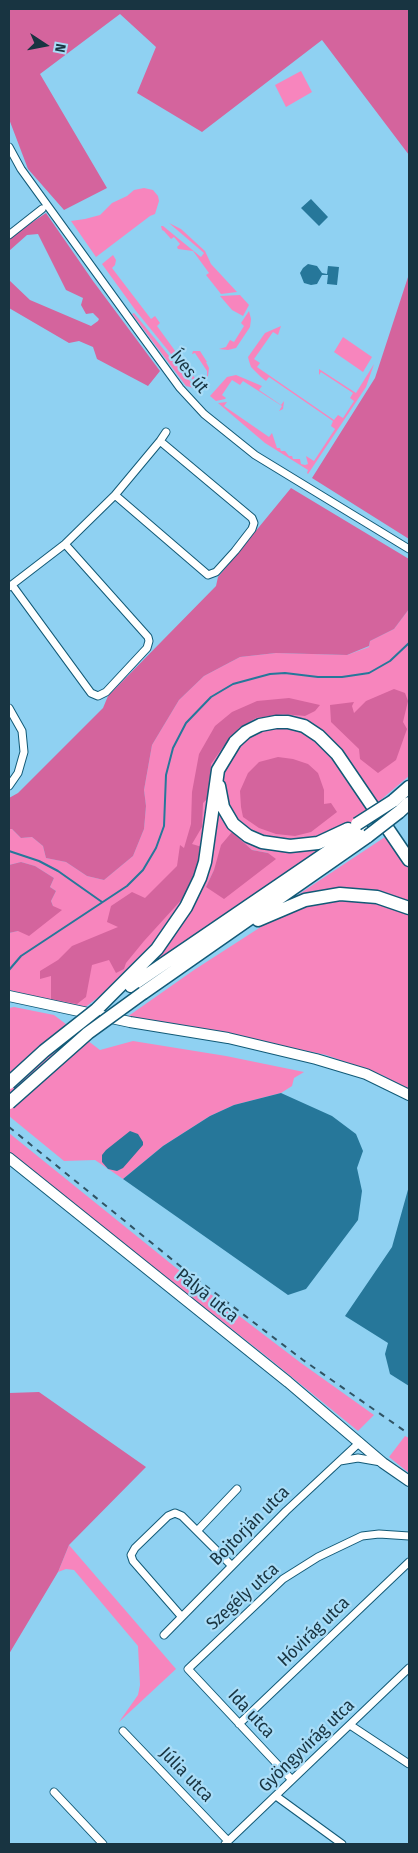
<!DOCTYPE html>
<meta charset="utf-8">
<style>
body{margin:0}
#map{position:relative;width:418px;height:1853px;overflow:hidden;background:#8fd1f2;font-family:"Fira Sans Condensed",sans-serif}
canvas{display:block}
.frame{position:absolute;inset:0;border:10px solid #183441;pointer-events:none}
.north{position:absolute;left:20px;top:20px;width:50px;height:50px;-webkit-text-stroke:4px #a8dcf7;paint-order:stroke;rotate:101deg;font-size:14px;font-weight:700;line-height:20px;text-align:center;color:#183441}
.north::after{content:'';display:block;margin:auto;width:18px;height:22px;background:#183441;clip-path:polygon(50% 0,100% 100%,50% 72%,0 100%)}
</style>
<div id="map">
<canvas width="418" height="1853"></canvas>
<div class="frame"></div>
<div class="north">N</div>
</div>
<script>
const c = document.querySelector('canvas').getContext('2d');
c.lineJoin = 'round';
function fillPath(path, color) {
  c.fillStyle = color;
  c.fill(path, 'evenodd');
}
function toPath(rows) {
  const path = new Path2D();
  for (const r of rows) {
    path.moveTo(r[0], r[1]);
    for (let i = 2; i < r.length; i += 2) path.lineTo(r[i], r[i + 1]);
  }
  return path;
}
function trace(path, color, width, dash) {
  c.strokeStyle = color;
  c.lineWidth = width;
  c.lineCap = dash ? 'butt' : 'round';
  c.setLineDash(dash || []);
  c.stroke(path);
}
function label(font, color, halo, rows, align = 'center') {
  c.font = font + ' "Fira Sans Condensed",sans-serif';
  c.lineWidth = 4.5;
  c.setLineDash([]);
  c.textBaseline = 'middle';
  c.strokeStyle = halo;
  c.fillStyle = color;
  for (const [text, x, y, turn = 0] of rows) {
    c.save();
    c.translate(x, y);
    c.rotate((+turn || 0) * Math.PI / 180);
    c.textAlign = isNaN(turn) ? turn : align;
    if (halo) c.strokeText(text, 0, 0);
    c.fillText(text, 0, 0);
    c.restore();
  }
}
fillPath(toPath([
 [301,71,312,92,286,107,275,85],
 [144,188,153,190,158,196,159,201,155,214,150,216,96,257,71,221,85,219,100,215,112,203,127,196,134,190],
 [169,223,181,229,205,251,211,264,237,292,221,294,206,275,209,273,193,251,178,249,177,247,180,244,174,237,171,239,164,231,162,230,161,226,163,226,201,257,204,253],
 [113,255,116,260,115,265,112,268,151,319,155,316,160,323,157,326,197,381,207,376,207,371,195,353,192,354,193,351,200,351,207,362,206,362,209,368,208,376,198,385,188,375,136,311,102,264],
 [240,295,249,305,243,316,232,310,220,296],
 [249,311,251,319,250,327,236,348,228,350,219,349,226,347,230,340,234,342,244,326,241,323],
 [134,313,187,378,197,388,194,388,186,386,132,314],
 [281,326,278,335,273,332,254,359,260,363,257,367,334,420,338,415,343,418,354,401,350,398,353,393,321,372,319,375,319,369,356,393,374,364,366,387,308,474,307,473,308,470,265,443,218,403,227,402,224,406,269,437,272,433,277,448,280,448,281,451,285,451,289,456,292,456,293,459,300,459,301,464,305,465,308,464,306,456,314,461,335,429,331,426,333,421,269,377,266,381,261,377,251,367,249,361,248,357,265,333],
 [343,337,372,357,363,372,334,352],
 [236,375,262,386,259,390,281,405,284,401,283,409,279,411,282,406,243,381,240,385,232,380,222,395,226,398,225,399,216,401,210,396,227,377],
 [409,609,409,776,376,804,336,748,296,720,232,740,196,883,140,965,83,1009,9,990,9,933,18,931,53,906,51,901,56,891,50,887,54,878,35,866,21,862,9,865,9,829,12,829,21,838,32,837,43,846,46,858,66,862,87,876,104,880,133,856,144,829,146,806,144,790,152,745,179,700,204,676,240,657,276,653,347,655,369,647,370,641,394,629],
 [267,728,293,728,308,734,330,754,371,810,341,830,317,840,270,841,241,827,226,805,222,777,228,759,247,737],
 [217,802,247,839,331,843,152,964,152,963,191,907],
 [232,833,252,850,268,853,206,887],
 [388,835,409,866,409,903,377,893,284,904],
 [329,899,375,902,409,913,409,1090,384,1076,326,1055,268,1043,127,1017,194,970,284,912],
 [14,1007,54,1015,100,1050,133,1041,226,1056,304,1072,294,1078,292,1086,281,1093,234,1105,210,1116,163,1146,123,1179,95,1160,64,1161,9,1116,9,1008],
 [9,1133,175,1267,301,1363,374,1415,358,1431,266,1356,20,1163,9,1153],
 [405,1436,409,1438,409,1473,389,1457],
 [69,1545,176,1669,119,1722,138,1695,140,1685,138,1646,74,1570,66,1569,58,1572]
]), '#f785bd');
fillPath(toPath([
 [9,9,409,9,409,155,322,40,202,132,137,93,156,47,120,14,40,74,107,188,64,210,28,169,9,119],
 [46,213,93,281,160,371,148,386,97,359,93,347,79,341,69,343,9,308,9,280,30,300,91,326,98,321,99,319,93,313,86,314,81,305,83,298,66,290,38,234,27,235,9,251,9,238],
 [409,274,409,539,312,478,375,378],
 [291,488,409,559,409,609,394,629,370,641,369,646,347,655,276,653,240,657,204,676,179,700,152,745,144,790,146,806,144,829,133,856,104,880,87,876,66,862,46,858,43,846,32,837,21,838,12,829,9,829,9,798,18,793,103,708,108,696,216,586,218,577],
 [394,689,405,693,408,701,403,722,407,729,396,760,378,773,360,759,359,749,331,722,330,705,354,702,352,706,354,713,366,701],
 [289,698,320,705,315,711,305,716,283,714,256,718,239,728,223,747,211,764,209,797,203,803,202,827,192,844,202,847,198,867,184,897,144,941,126,963,124,969,116,973,109,960,92,965,86,997,77,1004,51,999,51,976,40,979,40,971,58,960,72,946,118,927,107,922,111,906,132,892,145,898,177,866,180,845,184,848,191,824,192,792,199,754,215,726,232,712,257,701],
 [278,757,293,759,308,764,318,773,324,790,324,804,331,803,337,812,311,832,295,836,276,834,259,828,243,817,241,807,240,791,248,773,259,762],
 [232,832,252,850,268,853,276,859,224,899,206,887,214,870,221,845],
 [21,862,35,866,54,878,50,887,56,891,51,901,53,906,62,910,29,936,18,931,9,933,9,865],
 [39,1392,146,1467,69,1545,58,1572,9,1654,9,1393]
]), '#d4649d');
fillPath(toPath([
 [311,199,328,217,319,226,301,208],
 [308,264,317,266,322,273,327,274,328,266,339,267,337,285,327,284,328,275,322,275,317,284,311,285,304,283,300,273,303,268],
 [281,1093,332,1116,356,1134,363,1151,357,1168,362,1191,358,1220,306,1289,288,1295,123,1179,163,1146,210,1116,234,1105],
 [130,1131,138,1134,143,1142,143,1145,123,1168,117,1171,108,1169,102,1162,102,1155,106,1150],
 [409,1186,409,1386,390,1374,385,1354,388,1343,345,1316,392,1247]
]), '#26779a');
trace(toPath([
 [9,851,39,861,58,871,102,902],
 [9,970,21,956,127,886,143,870,156,848,164,826,166,775,173,748,186,723,211,697,233,684,270,674,285,673,318,677,342,677,369,673,390,661,409,643]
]), '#26779a', 2);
const street = toPath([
 [9,147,21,169,139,332,180,388,204,414,255,455,409,549],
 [9,235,42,209],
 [115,495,208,575,216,572,235,551,252,529,254,523,252,518,160,441],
 [12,585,91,693,98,696,106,692,147,648,149,641,148,637,65,544],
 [9,587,65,544,115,495,160,441,166,432],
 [9,708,22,731,24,752,18,773,9,786],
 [340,1461,358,1458,381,1462],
 [197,1531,237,1489],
 [181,1616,133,1561,131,1555,135,1548,168,1516,175,1513,182,1516,231,1565],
 [164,1635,286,1511,360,1442],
 [239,1724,409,1562],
 [350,1725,409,1764],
 [123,1731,228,1841],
 [292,1780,188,1669,283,1579,318,1557,362,1536,379,1534,409,1536],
 [54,1792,103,1844],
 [276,1796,342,1844],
 [225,1844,409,1668]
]);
const secondary = toPath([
 [9,996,130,1022,228,1038,316,1059,366,1074,409,1095],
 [9,1158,288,1382,383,1463,409,1481]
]);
const highway = toPath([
 [219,786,223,807,233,824,248,836,262,842,290,846,318,843,348,829],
 [393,801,409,787],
 [399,812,409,803],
 [258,920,305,900,340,894,377,897,409,908],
 [131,986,329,851,361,827],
 [143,993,368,836],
 [96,1010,157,949,186,907,200,878,205,862,218,770,235,742,246,732,260,725,276,722,288,722,304,726,319,736,337,754,409,860]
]);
trace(street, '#125a77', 9);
trace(secondary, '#125a77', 12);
trace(highway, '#125a77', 15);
trace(street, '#fff', 7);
trace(secondary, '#fff', 10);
trace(highway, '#fff', 12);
trace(toPath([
 [9,1127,185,1270,303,1360,409,1434]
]), '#305465', 2, [6, 6]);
const highwayBridge = toPath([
 [357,824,393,801],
 [368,836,399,812],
 [9,1083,44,1051,96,1010],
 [9,1103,88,1033,143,993]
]);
trace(highwayBridge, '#125a77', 15, []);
trace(highwayBridge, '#fff', 12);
label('18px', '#183441', '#a8dcf7', [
 ["Íves út",189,372,51],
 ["Pálya utca",207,1296,39],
 ["Bojtorján utca",250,1526,-45],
 ["Szegély utca",243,1597,-42],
 ["Hóvirág utca",314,1632,-44],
 ["Ida utca",251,1714,47],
 ["Gyöngyvirág utca",307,1746,-44],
 ["Júlia utca",186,1775,46]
]);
</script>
